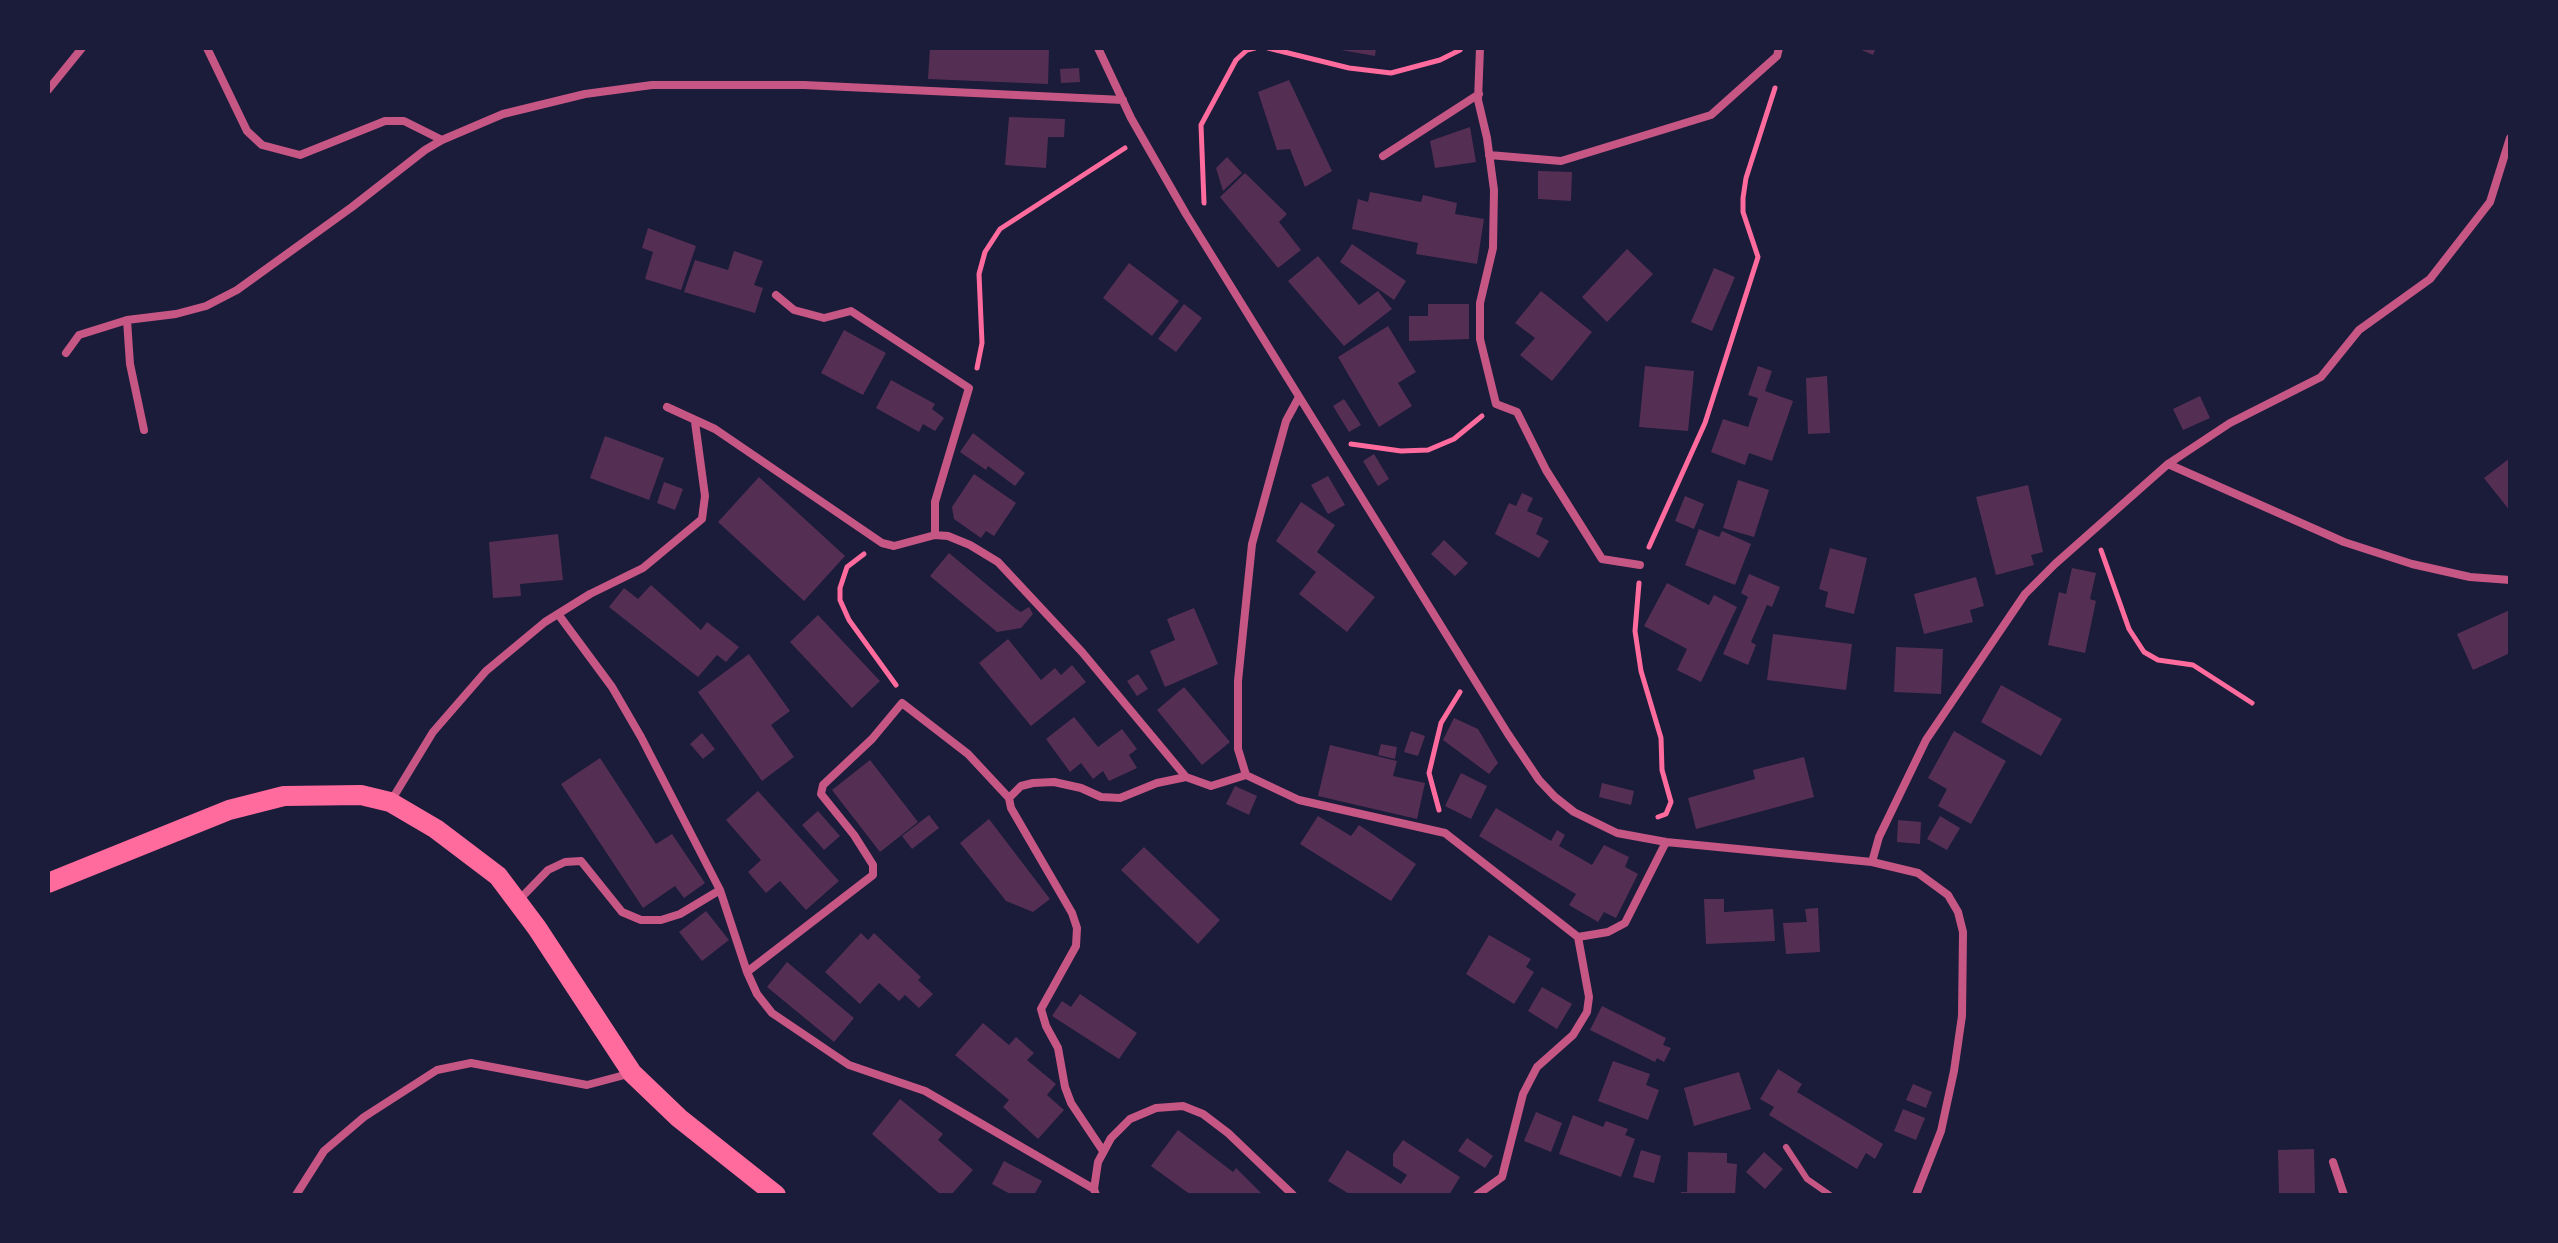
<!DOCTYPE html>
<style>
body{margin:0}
#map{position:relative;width:2558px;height:1243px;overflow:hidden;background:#1b1b3a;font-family:"IBM Plex Sans",sans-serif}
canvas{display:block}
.frame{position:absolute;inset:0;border:50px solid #1b1b3a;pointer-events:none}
</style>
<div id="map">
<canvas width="2558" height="1243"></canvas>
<div class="frame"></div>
</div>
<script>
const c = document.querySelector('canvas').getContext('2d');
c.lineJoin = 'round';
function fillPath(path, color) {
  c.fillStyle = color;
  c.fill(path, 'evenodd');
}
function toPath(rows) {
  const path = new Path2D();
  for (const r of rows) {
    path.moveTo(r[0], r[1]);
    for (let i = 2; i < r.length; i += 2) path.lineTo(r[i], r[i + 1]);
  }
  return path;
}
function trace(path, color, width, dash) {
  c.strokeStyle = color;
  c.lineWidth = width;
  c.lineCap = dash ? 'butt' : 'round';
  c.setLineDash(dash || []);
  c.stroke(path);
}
fillPath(toPath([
 [930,48,1049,48,1048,84,928,79],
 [1330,48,1376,48,1375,56],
 [1857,48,1876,48,1873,55],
 [1079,68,1080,82,1061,83,1060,69],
 [1289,80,1332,171,1305,187,1290,149,1277,150,1258,92],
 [1009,117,1065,119,1064,137,1048,137,1046,168,1005,165],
 [1470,127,1476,162,1435,168,1430,141],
 [1227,157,1242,173,1223,191,1216,168],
 [1538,171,1572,172,1571,201,1538,199],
 [1245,173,1287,214,1279,222,1301,250,1278,268,1220,197],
 [1370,192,1421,202,1423,195,1457,203,1455,214,1484,219,1477,264,1416,254,1418,243,1352,229,1358,199,1368,202],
 [648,228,696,246,681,290,645,279,653,252,642,248],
 [1352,244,1406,281,1394,300,1340,262],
 [1627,249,1653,274,1607,322,1582,297],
 [734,251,763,261,754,285,763,288,755,313,684,292,695,260,728,270],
 [1318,256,1359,305,1378,291,1392,309,1344,346,1288,281],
 [1129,263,1179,301,1152,336,1103,298],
 [1714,268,1735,277,1712,331,1691,322],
 [1541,291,1592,332,1552,381,1520,355,1535,338,1515,323],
 [1184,304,1202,318,1176,352,1158,339],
 [1428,304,1469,304,1469,339,1409,341,1409,316,1428,316],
 [1388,326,1416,372,1398,383,1412,406,1379,427,1338,357],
 [844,330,886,353,863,395,821,373],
 [1645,366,1694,371,1688,431,1639,427],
 [1758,366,1772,371,1765,391,1793,401,1772,461,1749,453,1745,465,1711,452,1723,419,1748,427,1758,398,1748,395],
 [1827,376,1830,433,1808,434,1806,378],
 [891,380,935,404,932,409,944,418,935,431,923,424,919,432,876,408],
 [2200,396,2210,418,2183,430,2173,409],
 [1344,399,1361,425,1349,432,1333,406],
 [973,433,1025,473,1015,486,988,466,986,470,960,452],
 [605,436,664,458,649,500,590,478],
 [1374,454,1389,479,1378,486,1363,461],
 [2510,458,2510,511,2484,478],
 [974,474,1016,503,994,536,986,531,981,538,954,519,952,507],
 [1328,476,1345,505,1328,514,1311,485],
 [759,477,845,556,804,601,718,522],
 [1738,480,1769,490,1754,537,1723,528],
 [664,482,683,489,675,510,657,503],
 [2028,485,2043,552,2031,555,2034,565,1996,575,1976,497],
 [1522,493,1533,498,1527,511,1543,518,1536,534,1549,541,1539,558,1495,534,1509,503,1516,506],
 [1685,496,1704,504,1694,529,1675,521],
 [1301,502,1335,525,1317,552,1375,597,1347,632,1299,594,1316,572,1276,541],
 [1699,529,1719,537,1722,531,1751,544,1735,585,1685,565],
 [558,534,563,580,520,584,521,596,493,598,489,542],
 [1444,540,1468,563,1455,576,1431,554],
 [1830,548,1867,558,1854,614,1825,607,1828,592,1819,589],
 [949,553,1016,609,1021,612,1029,607,1033,614,1021,628,997,632,930,576],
 [2072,568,2096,573,2090,599,2096,601,2085,653,2048,645,2059,592,2066,594],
 [1749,574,1780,587,1772,607,1767,605,1751,642,1756,645,1748,665,1723,654,1748,597,1741,593],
 [1976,577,1984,606,1970,610,1973,622,1924,634,1914,594],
 [1667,583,1709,605,1714,595,1737,607,1701,682,1677,670,1687,649,1644,626],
 [651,585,701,630,707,622,739,647,726,662,717,655,698,677,609,607,624,588,638,599],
 [1194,608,1218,664,1165,687,1150,651,1175,640,1167,619],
 [2510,610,2510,653,2473,670,2457,634],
 [818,615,880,681,852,708,790,642],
 [1773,634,1852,644,1846,690,1767,680],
 [1008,639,1041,680,1055,668,1061,675,1072,665,1086,682,1031,726,979,663],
 [1896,647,1943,649,1941,694,1894,692],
 [749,654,790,711,771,725,794,757,762,781,698,692],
 [1138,674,1148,689,1137,696,1127,681],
 [2001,685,2062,719,2041,756,1981,722],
 [1184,687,1230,742,1202,765,1157,710],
 [1074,717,1098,747,1122,729,1137,749,1129,755,1137,768,1109,781,1103,771,1093,779,1081,763,1070,772,1046,739],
 [1454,718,1478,729,1498,763,1489,774,1443,740],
 [1411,731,1425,736,1418,756,1404,752],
 [1954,731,2006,761,1971,824,1938,806,1947,789,1928,778],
 [702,733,715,749,703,759,690,744],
 [1381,744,1397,747,1395,759,1378,755],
 [1330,745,1397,761,1393,776,1425,783,1417,819,1318,796],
 [1804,757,1814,797,1696,829,1688,798,1755,779,1753,770],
 [600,758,656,844,672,834,705,883,684,898,675,886,643,908,561,784],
 [870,760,918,822,880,852,832,790],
 [1461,773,1487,786,1471,819,1445,806],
 [1602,783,1634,791,1631,805,1599,797],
 [1235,786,1257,796,1249,815,1226,804],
 [758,791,839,881,806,910,780,881,766,893,748,872,761,860,726,820],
 [1496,808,1551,841,1557,830,1565,835,1559,846,1592,865,1604,845,1629,857,1625,867,1638,874,1616,918,1604,912,1598,922,1569,905,1576,894,1479,836],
 [818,811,840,836,824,850,802,825],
 [929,815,939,828,912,849,902,836],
 [1318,816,1351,836,1359,825,1416,864,1391,901,1300,844],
 [1940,816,1960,828,1947,850,1927,839],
 [989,819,1050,899,1033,912,1006,901,960,843],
 [1898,820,1921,822,1920,844,1897,842],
 [1144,847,1220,920,1198,944,1121,870],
 [1704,899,1724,899,1724,912,1773,909,1775,941,1706,944],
 [1818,908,1820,952,1786,954,1783,923,1807,922,1805,909],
 [706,911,729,940,702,961,679,932],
 [861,933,868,940,874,933,921,977,918,980,933,994,919,1008,905,995,899,1001,879,983,860,1004,825,972],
 [1489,935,1531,959,1526,967,1534,972,1514,1004,1466,974],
 [787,962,854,1018,834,1042,767,987],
 [1542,987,1572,1004,1557,1029,1528,1011],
 [1080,994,1137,1033,1119,1059,1052,1016,1062,1001,1071,1007],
 [1602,1006,1666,1038,1663,1045,1671,1048,1664,1062,1657,1058,1655,1062,1590,1030],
 [983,1023,1009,1045,1016,1037,1034,1053,1027,1060,1056,1084,1047,1095,1064,1110,1038,1139,1003,1107,1009,1100,955,1055],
 [1613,1061,1650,1074,1646,1085,1659,1090,1648,1120,1598,1101],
 [1778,1069,1802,1084,1797,1092,1883,1144,1875,1159,1866,1153,1857,1169,1769,1115,1774,1107,1760,1099],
 [1739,1072,1751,1109,1694,1126,1684,1088],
 [1913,1084,1932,1092,1926,1108,1906,1100],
 [900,1099,943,1134,938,1140,973,1170,951,1195,941,1195,872,1134],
 [1903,1109,1925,1118,1916,1140,1894,1131],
 [1536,1112,1562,1123,1551,1152,1524,1141],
 [1573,1115,1603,1127,1606,1121,1628,1129,1625,1135,1635,1139,1621,1177,1559,1154],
 [1178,1130,1233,1172,1236,1168,1263,1195,1191,1195,1151,1166],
 [1467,1138,1493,1156,1485,1168,1458,1151],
 [1403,1140,1460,1177,1449,1195,1351,1195,1328,1181,1347,1150,1401,1184,1407,1175,1393,1166,1393,1154],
 [2314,1149,2315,1195,2279,1195,2278,1150],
 [1641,1150,1661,1156,1654,1183,1633,1177],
 [1688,1152,1727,1153,1727,1163,1737,1164,1735,1195,1681,1195,1681,1192,1687,1192],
 [1764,1152,1783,1169,1765,1189,1746,1172],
 [1004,1161,1042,1181,1034,1195,1012,1195,992,1184]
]), '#542f53');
trace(toPath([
 [1268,48,1349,68,1391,73,1440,60,1460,50],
 [1204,203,1201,125,1236,60,1247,50,1255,48],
 [977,368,982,343,979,274,985,252,1000,229,1125,148],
 [1351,444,1401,451,1428,450,1454,439,1482,416],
 [1649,547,1705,423,1758,257,1743,212,1743,198,1746,178,1775,88],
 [2101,550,2129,629,2144,652,2158,660,2193,665,2252,703],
 [864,554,847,567,840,588,840,600,849,620,896,685],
 [1639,583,1635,631,1641,671,1661,738,1662,770,1671,802,1666,814,1658,817],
 [1439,810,1429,773,1441,723,1460,692]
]), '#ff6b9d', 5);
trace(toPath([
 [1786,1147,1807,1179,1830,1195]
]), '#c65784', 6);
trace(toPath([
 [207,48,247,131,262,145,300,155,385,121,404,121,442,140],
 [1098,48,1131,118,1186,214,1508,734,1539,780,1555,797,1574,812,1617,833,1666,842,1872,862,1918,873,1948,895,1958,912,1963,932,1962,1016,1954,1071,1941,1131,1916,1195],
 [1480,48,1478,100,1487,138,1494,190,1493,248,1480,303,1480,339,1496,404,1517,412,1546,470,1602,559,1640,565],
 [48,90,82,48],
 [1489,155,1561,161,1711,115,1777,56,1779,48],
 [1383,156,1479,94],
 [776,295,794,310,824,318,851,311,969,388,935,502,935,535],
 [127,320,130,364,144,430],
 [66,353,79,335,127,320,176,314,206,306,237,290,352,207,425,150,442,140,503,114,585,94,652,85,804,85,1123,100],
 [1299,397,1286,421,1252,544,1238,681,1238,749,1246,775,1299,800,1445,833,1578,937],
 [667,407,715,429,882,543,894,546,935,535,948,536,970,545,998,562,1082,652,1186,777],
 [2168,464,2344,542,2412,564,2470,577,2510,580],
 [558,614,612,687,641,737,720,890,747,972,757,994,772,1013,849,1065,925,1091,1094,1189],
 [391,801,433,732,486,671,545,622,590,594,643,568,702,519,705,496,695,422],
 [1872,862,1879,837,1926,740,2025,594,2055,564,2168,464,2230,423,2321,377,2359,330,2430,279,2490,202,2510,138],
 [518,901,548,870,565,862,581,861,622,912,641,920,661,920,680,914,720,890],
 [747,972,873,875,873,865,854,835,821,794,823,785,872,739,902,703,968,754,1009,798],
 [1103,1151,1071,1103,1065,1087,1058,1048,1046,1026,1041,1009,1076,946,1077,928,1072,913,1011,808,1009,798,1021,786,1033,783,1054,782,1081,788,1101,797,1120,798,1157,783,1186,777,1211,786,1246,775],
 [2333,1162,2344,1195],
 [296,1195,324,1151,364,1117,437,1070,471,1063,587,1085,632,1073],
 [1096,1195,1094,1189,1098,1162,1111,1138,1130,1119,1156,1108,1183,1106,1203,1114,1228,1133,1293,1195],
 [1477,1195,1502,1177,1523,1094,1537,1067,1573,1035,1587,1012,1589,997,1578,937,1608,932,1625,923,1666,842]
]), '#c65784', 8);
trace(toPath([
 [48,883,229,810,284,796,361,795,390,802,436,829,498,876,537,928,632,1073,679,1118,776,1195]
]), '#ff6b9d', 20);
</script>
